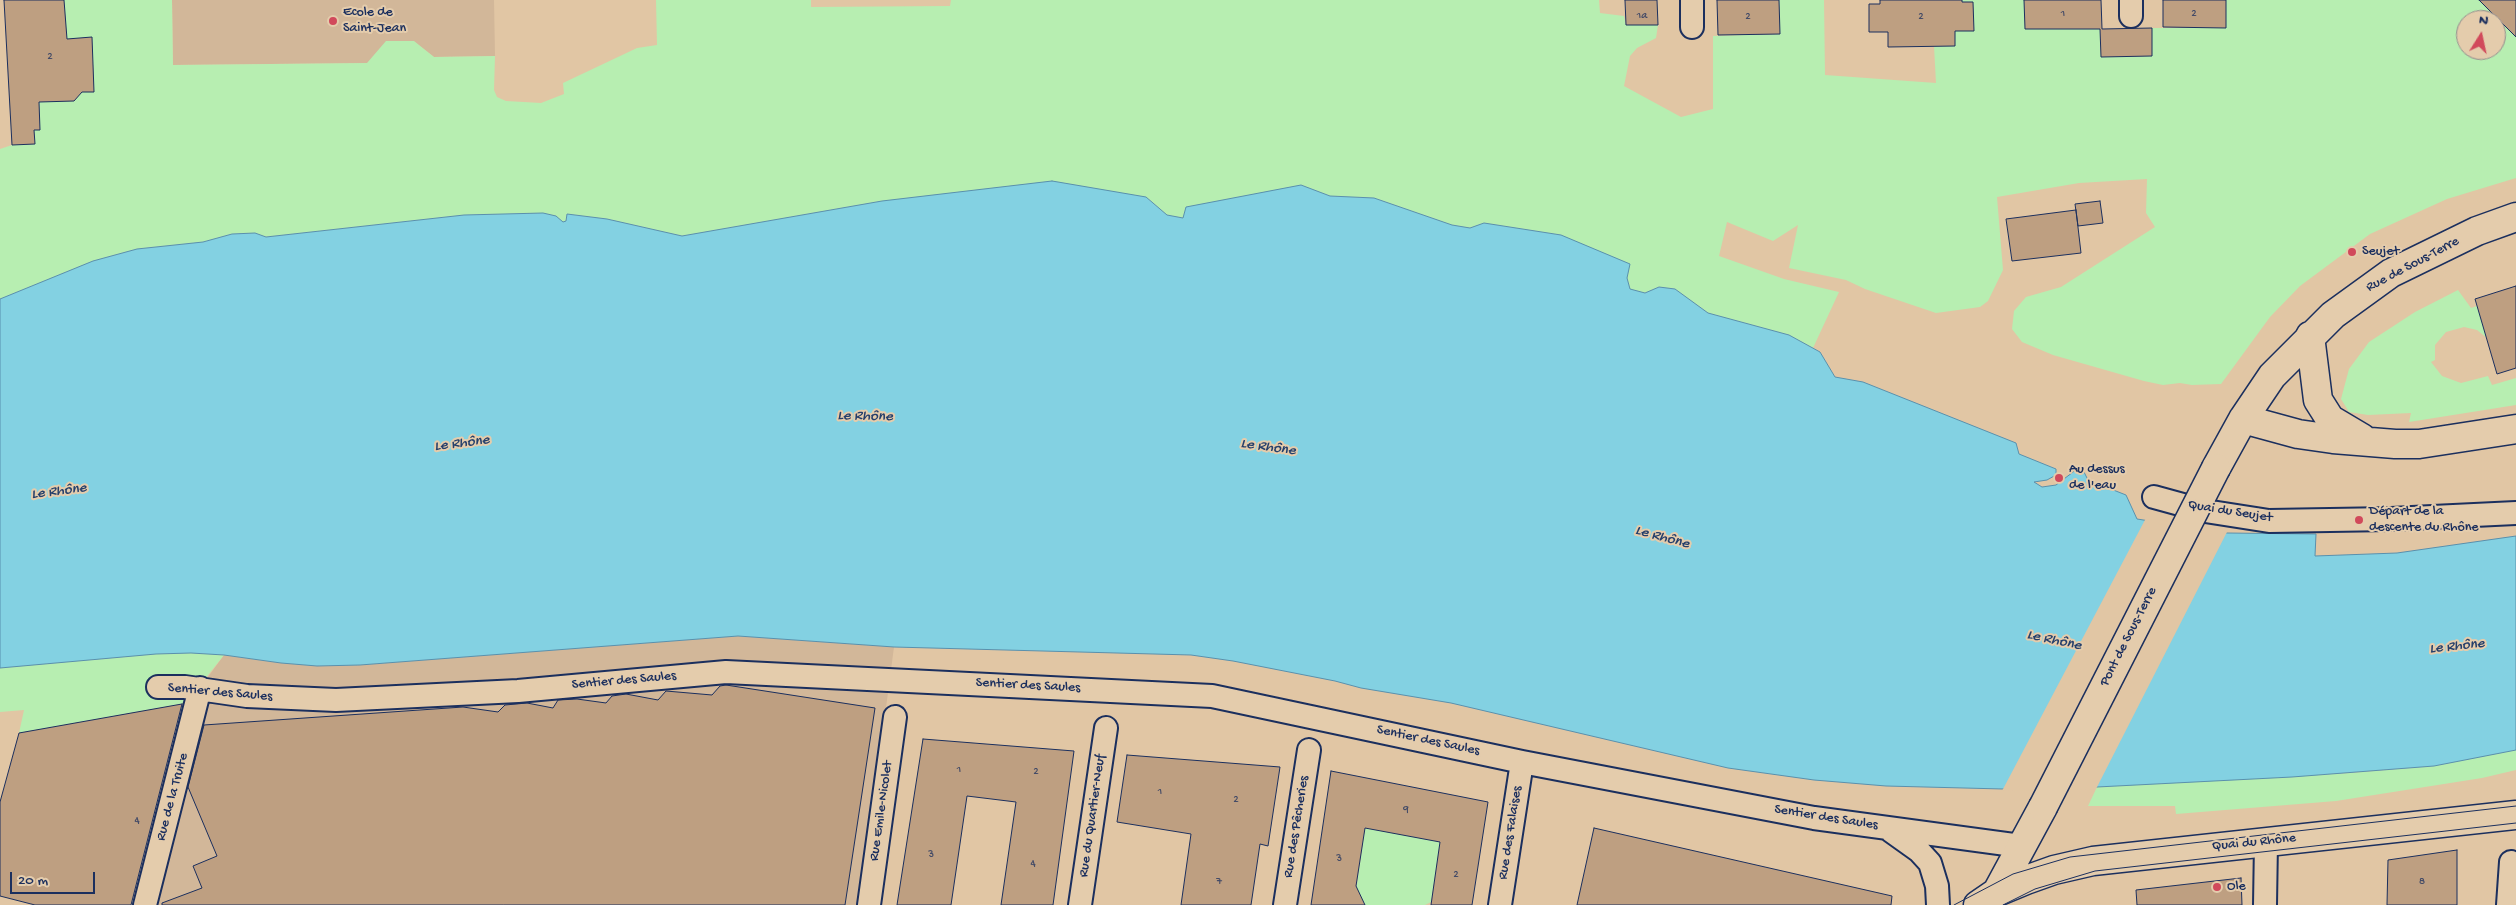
<!DOCTYPE html>
<meta charset="utf-8">
<style>
body{margin:0}
#map{position:relative;width:2516px;height:905px;overflow:hidden;background:#e1c6a4;font-family:"Gochi Hand",sans-serif}
canvas{display:block}
.north{position:absolute;left:2456px;top:10px;width:50px;height:50px;box-sizing:border-box;background:#e4ccac;border:1px solid #948d8d;border-radius:50%;rotate:10deg;font-size:14px;font-weight:700;line-height:20px;text-align:center;color:#1b2f5e}
.north::after{content:'';display:block;margin:auto;width:18px;height:22px;background:#d1495b;clip-path:polygon(50% 0,100% 100%,50% 72%,0 100%)}
.scale{position:absolute;left:10px;top:872px;width:85px;height:22px;box-sizing:border-box;border:2px solid #1b2f5e;border-top:0;padding-left:6px;font-size:15px;line-height:18px;white-space:nowrap;color:#1b2f5e;-webkit-text-stroke:4px #e4ccac;paint-order:stroke}
</style>
<div id="map">
<canvas width="2516" height="905"></canvas>
<div class="north">N</div>
<div class="scale">20 m</div>
</div>
<script>
const c = document.querySelector('canvas').getContext('2d');
c.lineJoin = 'round';
function fillPath(path, color) {
  c.fillStyle = color;
  c.fill(path, 'evenodd');
}
function toPath(rows) {
  const path = new Path2D();
  for (const r of rows) {
    path.moveTo(r[0], r[1]);
    for (let i = 2; i < r.length; i += 2) path.lineTo(r[i], r[i + 1]);
  }
  return path;
}
function trace(path, color, width, dash) {
  c.strokeStyle = color;
  c.lineWidth = width;
  c.lineCap = dash ? 'butt' : 'round';
  c.setLineDash(dash || []);
  c.stroke(path);
}
function label(font, color, halo, rows, align = 'center') {
  c.font = font + ' "Gochi Hand",sans-serif';
  c.lineWidth = 4;
  c.setLineDash([]);
  c.textBaseline = 'middle';
  c.strokeStyle = halo;
  c.fillStyle = color;
  for (const [text, x, y, turn = 0] of rows) {
    c.save();
    c.translate(x, y);
    c.rotate((+turn || 0) * Math.PI / 180);
    c.textAlign = isNaN(turn) ? turn : align;
    if (halo) c.strokeText(text, 0, 0);
    c.fillText(text, 0, 0);
    c.restore();
  }
}
fillPath(toPath([
 [172,0,494,0,495,56,434,57,413,41,368,63,173,65],
 [738,636,894,647,860,905,144,905,200,688,224,655,281,663,317,666,360,665]
]), '#d2b799');
fillPath(toPath([
 [64,0,172,0,173,65,367,63,386,41,414,41,434,57,495,56,494,90,497,97,506,101,541,103,564,94,563,83,637,48,657,45,656,0,811,0,811,7,950,6,951,0,1599,0,1600,13,1624,16,1626,25,1658,25,1656,38,1637,48,1630,56,1624,86,1681,117,1713,109,1713,36,1779,34,1779,0,1824,0,1825,75,1936,83,1934,46,1955,46,1955,31,1974,30,1973,2,1962,2,1962,0,2024,0,2025,29,2100,29,2101,57,2152,56,2152,28,2226,28,2226,0,2479,0,2516,35,2516,178,2447,199,2370,234,2300,286,2270,317,2221,384,2192,385,2180,383,2163,385,2144,381,2053,355,2022,342,2012,329,2014,311,2026,297,2061,287,2155,227,2146,213,2147,179,2079,183,1997,197,2003,270,1988,301,1980,307,1936,313,1865,289,1846,280,1789,268,1798,225,1773,241,1727,222,1719,256,1784,279,1839,292,1813,348,1789,335,1708,313,1675,289,1659,287,1645,293,1630,289,1627,278,1561,235,1484,223,1470,228,1452,225,1374,198,1330,196,1301,185,1183,218,1167,215,1146,197,882,201,682,236,607,219,567,214,566,222,563,222,556,216,543,213,464,215,266,237,255,233,232,234,203,242,137,249,93,261,0,299,0,149,12,145,35,144,34,130,40,130,39,116,33,102,74,101,78,97,78,92,90,92,94,86,92,38,67,39],
 [2466,20,2496,20,2496,50,2466,50],
 [2458,290,2471,308,2477,306,2487,338,2477,330,2464,327,2446,332,2435,345,2435,360,2431,362,2442,376,2461,383,2488,376,2492,385,2516,378,2516,405,2409,422,2411,413,2368,415,2349,412,2341,399,2349,369,2369,342,2415,312],
 [191,653,224,655,186,703,19,733,24,710,0,712,0,668,156,654],
 [2516,750,2516,770,2482,778,2336,801,2176,814,2175,806,2088,806,2097,787,2350,773,2434,766],
 [1365,828,1440,842,1431,902,1425,905,1359,905,1361,896,1356,891]
]), '#b7eeb1');
const water = toPath([
 [1052,181,1146,197,1167,215,1183,218,1186,207,1301,185,1330,196,1374,198,1452,225,1470,228,1484,223,1561,235,1630,264,1627,278,1630,289,1645,293,1659,287,1675,289,1708,313,1789,335,1820,352,1835,377,1863,382,2016,443,2019,454,2056,469,2056,475,2047,480,2034,482,2042,487,2056,485,2081,466,2088,480,2126,495,2137,519,2227,533,2316,534,2315,556,2397,553,2516,536,2516,750,2434,766,2292,777,2097,787,2003,789,1886,786,1814,780,1728,768,1451,703,1361,688,1335,681,1233,661,1191,655,894,647,738,636,360,665,317,666,281,663,224,655,191,653,156,654,0,668,0,299,93,261,137,249,203,242,232,234,255,233,266,237,464,215,543,213,556,216,563,222,566,221,567,214,607,219,682,236,882,201,1052,181]
]);
fillPath(water, '#83d1e2');
trace(water, '#5990ad', 1);
fillPath(toPath([
 [2146,518,2228,530,2096,789,2002,791]
]), '#e1c6a4');
const building = toPath([
 [4,0,64,0,67,39,92,37,94,92,82,92,74,101,39,102,40,130,34,130,35,144,12,145,4,0],
 [1625,0,1657,0,1658,25,1626,25,1625,0],
 [1717,0,1779,0,1780,34,1718,35,1717,0],
 [1880,0,1962,0,1962,2,1973,2,1974,31,1955,31,1955,46,1888,47,1888,32,1869,32,1869,4,1880,4,1880,0],
 [2024,0,2101,0,2102,29,2152,28,2152,56,2101,57,2100,29,2025,29,2024,0],
 [2163,0,2226,0,2226,28,2163,27,2163,0],
 [2479,0,2516,0,2516,37,2479,0],
 [2100,201,2103,223,2078,226,2075,204,2100,201],
 [2076,210,2081,253,2012,261,2006,219,2076,210],
 [2516,286,2516,368,2497,374,2475,299,2516,286],
 [726,685,875,708,845,905,162,905,162,903,202,888,193,866,217,856,188,787,204,725,463,707,498,712,505,705,527,703,553,708,558,700,577,699,606,703,612,696,626,694,658,700,666,691,712,695,720,686,726,685],
 [182,704,131,905,35,905,0,896,0,802,19,733,182,704],
 [923,739,1074,751,1053,905,1001,905,1016,802,967,796,951,905,897,905,923,739],
 [1127,755,1280,767,1268,846,1260,844,1251,905,1181,905,1191,834,1117,822,1127,755],
 [1331,771,1488,802,1472,905,1431,905,1440,842,1365,828,1356,886,1365,905,1311,905,1331,771],
 [1594,828,1892,896,1891,905,1577,905,1594,828],
 [2457,850,2457,905,2387,905,2388,860,2457,850],
 [2241,878,2242,905,2137,905,2136,890,2241,878]
]);
fillPath(building, '#be9f81');
trace(building, '#1b2f5e', 1);
const street = toPath([
 [1692,0,1692,27],
 [2131,0,2131,16],
 [2154,497,2205,511,2269,521,2391,519,2516,513],
 [158,687,185,687,247,696,336,700,518,691,726,672,1212,696,1522,762,1814,818,2021,846],
 [1891,831,1919,851,1930,863,1937,886,1938,905],
 [145,905,200,688],
 [869,905,895,717],
 [1080,905,1106,728],
 [1285,905,1309,750],
 [1500,905,1522,762],
 [2265,905,2266,842],
 [2508,905,2511,862]
]);
const secondary = toPath([
 [2310,336,2318,400,2330,419,2362,438],
 [2243,419,2298,434,2333,439,2395,444,2419,444,2516,429],
 [2216,468,2243,419,2272,376,2333,315,2391,273,2477,231,2516,217],
 [1997,892,2043,807],
 [1978,905,1997,892,2026,880,2054,870,2093,861,2516,815]
]);
trace(street, '#1b2f5e', 26);
trace(secondary, '#1b2f5e', 31);
trace(street, '#e4ccac', 22);
trace(secondary, '#e4ccac', 28);
trace(toPath([
 [1954,905,2013,874,2070,857,2516,806],
 [2003,905,2035,889,2095,871,2516,823]
]), '#1b2f5e', 1);
const secondaryBridge = toPath([
 [2043,807,2216,468]
]);
trace(secondaryBridge, '#1b2f5e', 31, []);
trace(secondaryBridge, '#e4ccac', 28);
for (const [x, y, r, color] of [
 [333,21,5,"#d1495b"],
 [2352,252,5,"#d1495b"],
 [2059,478,5,"#d1495b"],
 [2359,520,5,"#d1495b"],
 [2217,887,5,"#d1495b"]
]) {
  const dot = new Path2D();
  dot.arc(x, y, r, 0, 2 * Math.PI);
  c.fillStyle = color;
  c.fill(dot);
  trace(dot, '#e4ccac', 2);
}
label('11px', '#444b67', null, [
 ["1",2063,14],
 ["2",2194,14],
 ["1a",1642,16],
 ["2",1748,17],
 ["2",1921,17],
 ["2",50,57],
 ["1",959,770],
 ["2",1036,772],
 ["1",1160,792],
 ["2",1236,800],
 ["9",1406,810],
 ["4",137,821],
 ["3",931,855],
 ["3",1339,859],
 ["4",1033,864],
 ["2",1456,875],
 ["7",1219,882],
 ["8",2422,882]
]);
label('14px', '#1b2f5e', '#e4ccac', [
 ["Ecole de",343,13],
 ["Saint-Jean",343,29],
 ["Seujet",2362,252],
 ["Au dessus",2069,470],
 ["de l'eau",2069,486],
 ["Départ de la",2369,512],
 ["descente du Rhône",2369,528],
 ["Ole",2227,887]
], 'left');
label('14px', '#1b2f5e', '#e4ccac', [
 ["Rue de Sous-Terre",2413,265,-28],
 ["Quai du Seujet",2230,512,9],
 ["Pont de Sous-Terre",2129,637,-63],
 ["Sentier des Saules",624,681,-5],
 ["Sentier des Saules",1028,686,3],
 ["Sentier des Saules",220,693,5],
 ["Sentier des Saules",1428,741,12],
 ["Rue de la Truite",173,797,-75],
 ["Rue Emile-Nicolet",882,811,-82],
 ["Rue du Quartier-Neuf",1093,816,-82],
 ["Sentier des Saules",1826,818,9],
 ["Rue des Pêcheries",1297,827,-81],
 ["Rue des Falaises",1511,833,-81],
 ["Quai du Rhône",2254,843,-6]
]);
label('italic 15px', '#253f6b', '#e4ccac', [
 ["Le Rhône",865,417,1],
 ["Le Rhône",462,444,-7],
 ["Le Rhône",1268,448,8],
 ["Le Rhône",59,492,-7],
 ["Le Rhône",1662,538,15],
 ["Le Rhône",2054,641,12],
 ["Le Rhône",2457,647,-6]
]);
</script>
